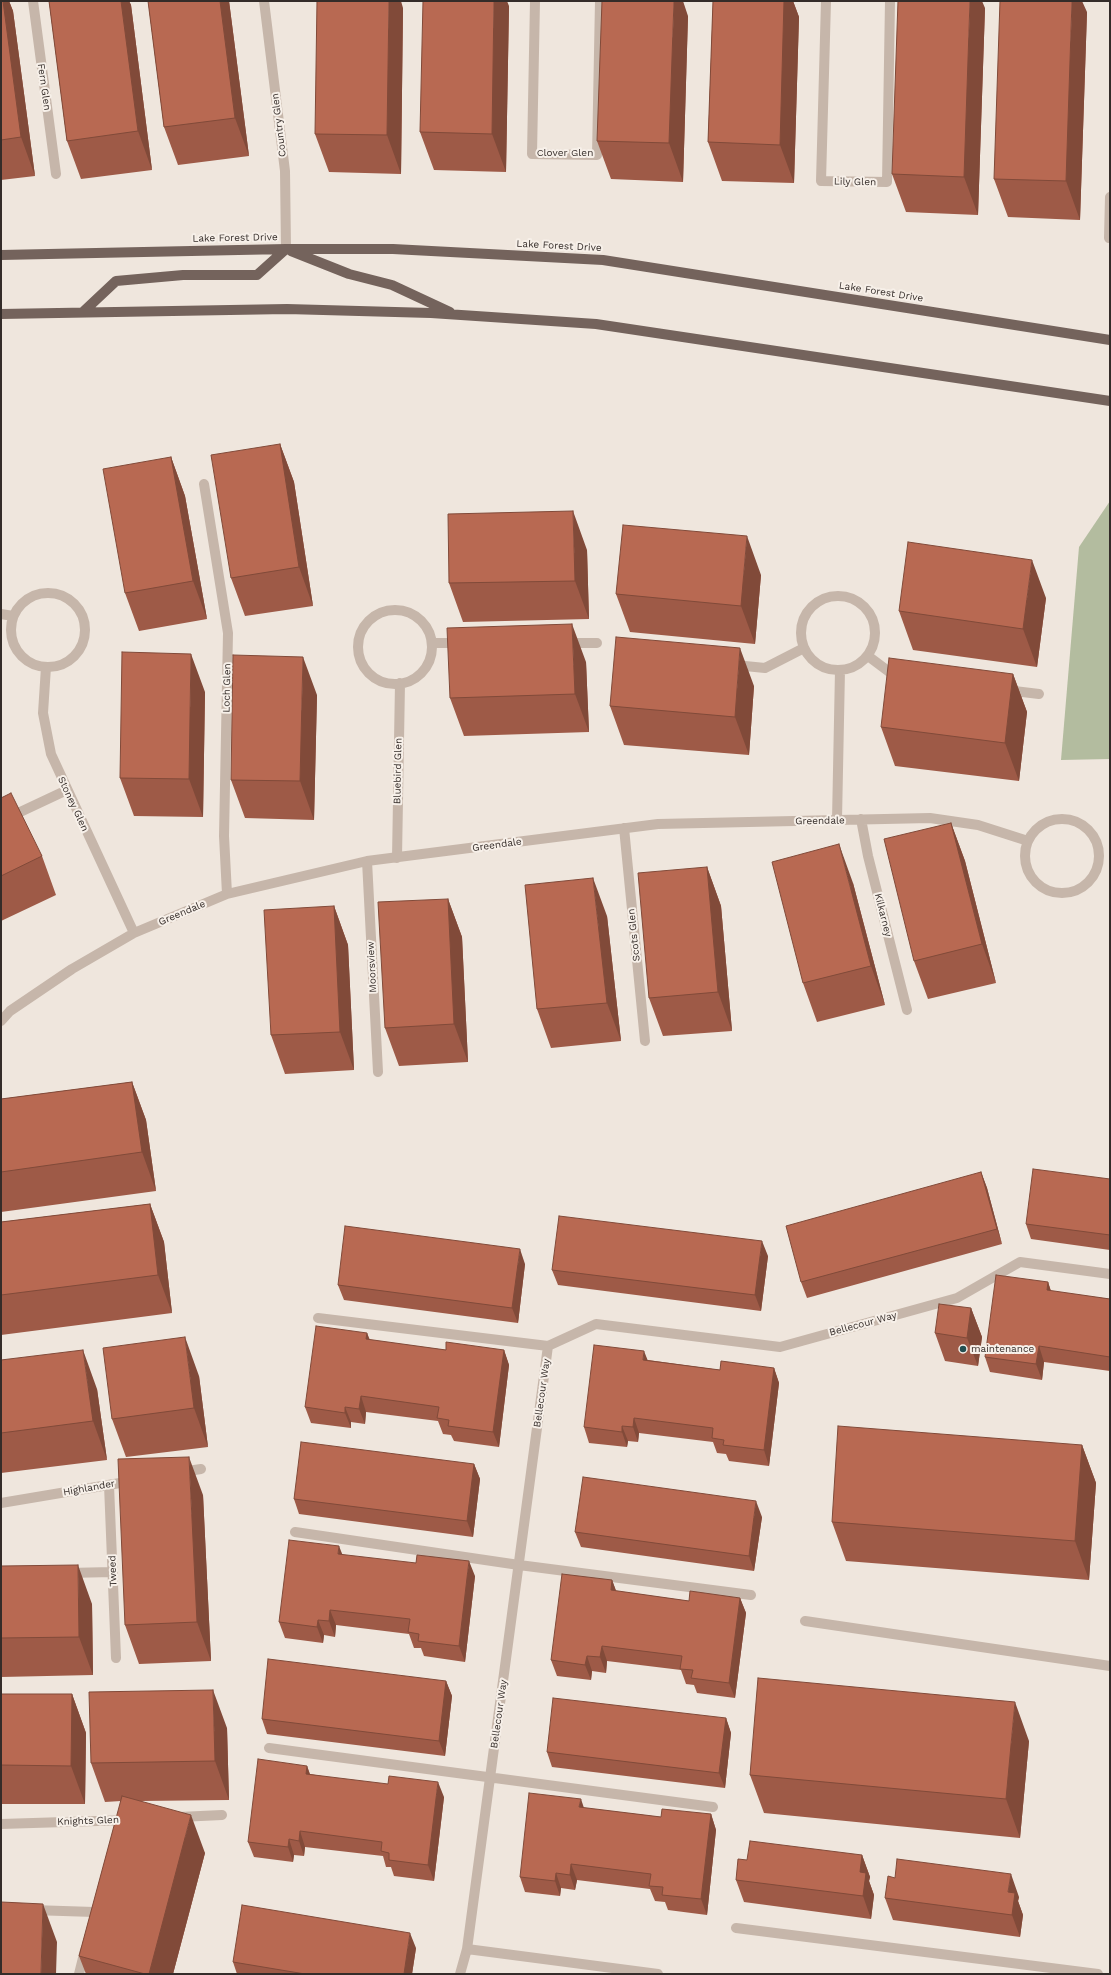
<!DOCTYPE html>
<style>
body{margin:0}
#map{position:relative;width:1111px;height:1975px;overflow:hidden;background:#efe6dd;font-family:"Work Sans",sans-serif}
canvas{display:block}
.frame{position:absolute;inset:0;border:2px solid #342c29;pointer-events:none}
</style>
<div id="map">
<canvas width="1111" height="1975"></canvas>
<div class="frame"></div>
</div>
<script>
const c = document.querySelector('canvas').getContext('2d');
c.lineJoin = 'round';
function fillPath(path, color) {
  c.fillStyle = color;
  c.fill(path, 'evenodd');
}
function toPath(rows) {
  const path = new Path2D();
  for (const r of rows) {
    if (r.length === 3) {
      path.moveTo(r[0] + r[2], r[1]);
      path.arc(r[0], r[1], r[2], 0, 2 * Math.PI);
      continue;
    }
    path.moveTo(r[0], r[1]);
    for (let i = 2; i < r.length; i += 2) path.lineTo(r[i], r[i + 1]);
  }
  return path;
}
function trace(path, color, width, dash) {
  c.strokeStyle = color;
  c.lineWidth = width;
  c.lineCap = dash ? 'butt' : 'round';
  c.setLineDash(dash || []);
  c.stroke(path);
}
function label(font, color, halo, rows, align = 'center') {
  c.font = font + ' "Work Sans",sans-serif';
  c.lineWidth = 4;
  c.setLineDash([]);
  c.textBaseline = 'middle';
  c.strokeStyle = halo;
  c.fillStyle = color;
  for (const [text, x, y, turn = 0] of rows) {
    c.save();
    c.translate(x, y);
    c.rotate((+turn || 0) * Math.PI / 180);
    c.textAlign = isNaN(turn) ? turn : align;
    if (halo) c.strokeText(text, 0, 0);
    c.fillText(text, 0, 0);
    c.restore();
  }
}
fillPath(toPath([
 [1110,501,1110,759,1061,760,1079,547]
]), '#b3bc9f');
trace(toPath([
 [318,1318,548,1346],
 [295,1532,519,1565,751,1595],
 [805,1621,1110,1666],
 [269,1748,713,1807],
 [736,1928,1098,1974],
 [467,1949,658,1974],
 [460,1974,467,1949,548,1346,596,1324,780,1347,957,1298,1020,1262,1110,1274]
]), '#c6b6aa', 10);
trace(toPath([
 [33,1,56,174],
 [264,1,285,171,286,249],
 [535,1,532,154,597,155,600,1],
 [826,1,821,181,887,182,890,1],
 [1109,238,1110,197],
 [204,484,228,633,224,836,227,894],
 [48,630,37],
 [838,633,37],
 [395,647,37],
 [1,614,13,616],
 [433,643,461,643],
 [567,643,597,643],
 [868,656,892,674,899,675],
 [735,665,765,668,804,648],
 [46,667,43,713,51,754,134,933],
 [1006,690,1039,694],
 [861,819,868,856,907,1010],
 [1062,856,37],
 [837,820,840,670],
 [1,821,67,790],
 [624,828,645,1041],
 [397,858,400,683],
 [367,861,378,1072],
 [1,1021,10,1011,72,969,134,933,227,894,367,861,658,824,930,818,978,825,1028,841],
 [181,1472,201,1469],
 [109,1485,116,1658],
 [1,1503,132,1481],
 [67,1573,113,1572],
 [179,1817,222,1815],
 [1,1824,129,1820],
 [32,1910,94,1912],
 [79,1974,85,1950]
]), '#c6b6aa', 10);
trace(toPath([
 [291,251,349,274,392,285,450,312],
 [1,255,286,249,393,249,603,260,1110,340],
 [83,312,116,281,183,275,257,275,286,249],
 [1,314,287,309,431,313,596,324,1110,401]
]), '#74635c', 10);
fillPath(toPath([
 [1,1,9,1,13,11,35,176,1,180],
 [49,1,129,1,131,5,152,170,81,179,67,141],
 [148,1,229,1,249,156,178,165,164,127],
 [713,1,793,1,799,17,794,183,722,181,708,142],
 [509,6,506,172,434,170,420,132],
 [403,8,401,174,329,172,315,134],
 [985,8,978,215,906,212,892,174],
 [1087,12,1080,220,1008,217,994,179],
 [688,16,683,182,611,179,597,141],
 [280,444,294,482,313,606,245,616,231,578],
 [171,457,185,496,207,619,139,631,125,593],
 [587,550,589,619,463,622,449,583],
 [761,575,755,644,630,632,616,594],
 [1046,598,1037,667,913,650,899,611],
 [586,662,589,732,464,736,450,698],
 [1013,674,1027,712,1019,781,895,766,881,727],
 [754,686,749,755,624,745,610,706],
 [205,692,203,817,134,816,120,778],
 [317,695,314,820,245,818,231,780],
 [1,798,42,856,56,895,1,921],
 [951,823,965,861,996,983,928,999,914,961],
 [707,867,721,906,732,1031,663,1036,649,998],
 [853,883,885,1005,817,1022,803,983],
 [448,899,462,937,468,1062,399,1066,385,1028],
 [334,906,348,945,354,1070,285,1074,271,1035],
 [607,916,621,1041,551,1048,537,1009],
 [132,1082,146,1120,156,1191,1,1212,1,1099],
 [981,1172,987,1188,1002,1244,807,1298,801,1282],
 [1110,1179,1110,1250,1031,1239,1026,1224],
 [150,1204,164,1242,172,1313,1,1335,1,1222],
 [768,1256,761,1311,558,1285,552,1270],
 [525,1264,518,1323,344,1300,338,1285],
 [1048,1282,1051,1291,1110,1299,1110,1371,1044,1362,1042,1380,990,1372,985,1357],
 [971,1308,982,1337,978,1366,945,1361,935,1333],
 [367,1333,370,1340,446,1350,504,1350,509,1365,499,1447,454,1441,451,1435,443,1434,438,1421,366,1412,365,1424,351,1422,351,1428,311,1423,305,1407],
 [1,1360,97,1389,107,1460,1,1473],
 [648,1360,720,1370,774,1368,779,1383,769,1466,729,1461,726,1454,717,1453,713,1442,639,1433,638,1442,628,1441,627,1447,589,1443,584,1427],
 [199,1376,208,1447,126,1457,112,1419],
 [1082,1445,1096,1483,1089,1580,846,1561,832,1522],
 [474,1464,480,1479,473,1537,299,1514,294,1499],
 [203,1495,211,1661,139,1664,125,1625],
 [762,1517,754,1571,581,1547,575,1532],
 [342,1555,475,1576,465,1662,424,1656,421,1648,414,1648,409,1634,336,1625,335,1637,324,1635,323,1643,285,1638,279,1622],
 [1,1566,92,1604,93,1675,1,1677],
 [612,1580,616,1591,689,1601,740,1598,746,1613,735,1698,697,1693,694,1685,686,1684,681,1670,607,1661,606,1673,592,1671,591,1680,557,1676,551,1660],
 [446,1681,452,1696,445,1756,267,1734,262,1719],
 [1,1694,72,1694,86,1733,85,1804,1,1804],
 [726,1718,731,1733,725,1788,552,1767,547,1752],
 [227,1728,229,1800,141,1801,205,1853,173,1974,86,1974,79,1956,121,1801,105,1802,91,1763],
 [1029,1741,1020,1838,764,1813,750,1775],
 [307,1766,310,1774,444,1797,434,1881,394,1876,391,1867,386,1867,383,1856,305,1847,304,1856,294,1855,293,1862,254,1857,248,1842],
 [584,1808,661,1817,711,1814,716,1830,707,1915,668,1910,665,1902,655,1901,650,1889,577,1880,575,1890,561,1888,560,1896,525,1892,520,1877],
 [862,1855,870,1877,869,1881,874,1895,871,1919,744,1902,736,1880,747,1860],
 [1019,1897,1018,1901,1023,1915,1020,1937,893,1920,885,1898],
 [416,1948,412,1974,237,1974,233,1962]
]), '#9e5a47');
fillPath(toPath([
 [3,1,9,1,13,11,35,176,21,137],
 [121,1,129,1,131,5,152,170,138,131],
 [220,1,229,1,249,156,235,118],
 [389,1,401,1,403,8,401,174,387,135],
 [494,1,507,1,509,6,506,172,492,134],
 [674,1,683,1,688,16,683,182,669,143],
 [784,1,793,1,799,17,794,183,780,145],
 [970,1,982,1,985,8,978,215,964,177],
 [1072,1,1082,1,1087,12,1080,220,1066,181],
 [280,444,294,482,313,606,299,567],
 [171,457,185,496,207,619,193,581],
 [573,511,587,550,589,619,575,581],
 [747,536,761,575,755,644,741,606],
 [1032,560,1046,598,1037,667,1023,629],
 [572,624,586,662,589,732,575,694],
 [740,648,754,686,749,755,735,717],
 [191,654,205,692,203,817,189,779],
 [303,657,317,695,314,820,300,781],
 [1013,674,1027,712,1019,781,1005,743],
 [951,823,965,861,996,983,982,944],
 [839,844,853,883,885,1005,871,966],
 [707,867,721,906,732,1031,718,992],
 [593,878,607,916,621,1041,607,1003],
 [448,899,462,937,468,1062,454,1024],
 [334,906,348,945,354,1070,340,1032],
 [132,1082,146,1120,156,1191,142,1152],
 [981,1172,987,1188,1002,1244,997,1229],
 [150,1204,164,1242,172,1313,158,1275],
 [762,1241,768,1256,761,1311,755,1295],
 [520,1249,525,1264,518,1323,512,1308],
 [1048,1282,1053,1298,1047,1290],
 [971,1308,982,1337,978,1366,967,1338],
 [367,1333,372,1348,366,1339],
 [185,1337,199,1376,208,1447,194,1408],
 [1039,1346,1044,1362,1042,1380,1036,1364],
 [83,1350,97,1389,107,1460,93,1421],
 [504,1350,509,1365,499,1447,493,1432],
 [644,1351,650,1366,643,1360],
 [774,1368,779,1383,769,1466,764,1450],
 [361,1396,366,1412,365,1424,359,1409],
 [345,1407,351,1422,351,1428,345,1413],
 [634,1418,639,1433,638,1442,633,1427],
 [622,1426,628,1441,627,1447,622,1432],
 [1082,1445,1096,1483,1089,1580,1075,1541],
 [189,1457,203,1495,211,1661,197,1622],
 [474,1464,480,1479,473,1537,467,1521],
 [756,1501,762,1517,754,1571,749,1556],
 [339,1546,345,1561,338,1554],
 [469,1561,475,1576,465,1662,459,1646],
 [78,1565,92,1604,93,1675,79,1637],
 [612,1580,618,1596,611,1590],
 [740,1598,746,1613,735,1698,729,1683],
 [330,1610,336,1625,335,1637,329,1621],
 [318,1620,324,1635,323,1643,317,1627],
 [602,1646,607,1661,606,1673,600,1657],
 [587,1656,592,1671,591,1680,585,1665],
 [446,1681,452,1696,445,1756,439,1741],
 [213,1690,227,1728,229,1800,215,1761],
 [72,1694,86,1733,85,1804,71,1766],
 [1015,1702,1029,1741,1020,1838,1006,1799],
 [726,1718,731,1733,725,1788,719,1773],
 [307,1766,312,1781,306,1774],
 [438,1782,444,1797,434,1881,428,1865],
 [581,1799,586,1814,579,1807],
 [711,1814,716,1830,707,1915,701,1899],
 [191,1815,205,1853,173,1974,149,1974],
 [300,1831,305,1847,304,1856,299,1841],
 [289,1839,294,1855,293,1862,288,1847],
 [862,1855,870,1877,869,1881,874,1895,871,1919,863,1896,860,1872],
 [571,1864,577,1880,575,1890,570,1875],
 [556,1873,561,1888,560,1896,555,1881],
 [1011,1874,1019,1897,1018,1901,1023,1915,1020,1937,1012,1915,1008,1892],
 [43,1904,57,1942,56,1974,41,1974],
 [410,1933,416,1948,412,1974,404,1974]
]), '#814a39');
const building = toPath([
 [1,1,3,1,21,137,1,140,1,1],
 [49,1,121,1,138,131,67,141,49,1],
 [148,1,220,1,235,118,164,127,148,1],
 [317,1,389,1,387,135,315,134,317,1],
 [423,1,494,1,492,134,420,132,423,1],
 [602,1,674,1,669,143,597,141,602,1],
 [713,1,784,1,780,145,708,142,713,1],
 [898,1,970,1,964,177,892,174,898,1],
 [1000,1,1072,1,1066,181,994,179,1000,1],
 [280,444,299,567,231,578,211,455,280,444],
 [171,457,193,581,125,593,103,469,171,457],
 [573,511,575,581,449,583,448,514,573,511],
 [623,525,747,536,741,606,616,594,623,525],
 [908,542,1032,560,1023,629,899,611,908,542],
 [572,624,575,694,450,698,447,628,572,624],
 [616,637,740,648,735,717,610,706,616,637],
 [122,652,191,654,189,779,120,778,122,652],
 [233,655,303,657,300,781,231,780,233,655],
 [889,658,1013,674,1005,743,881,727,889,658],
 [11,793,42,856,1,876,1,798,11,793],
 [951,823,982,944,914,961,884,839,951,823],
 [839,844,871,966,803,983,772,862,839,844],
 [707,867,718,992,649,998,638,873,707,867],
 [593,878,607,1003,537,1009,525,885,593,878],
 [448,899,454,1024,385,1028,378,902,448,899],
 [334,906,340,1032,271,1035,264,910,334,906],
 [132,1082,142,1152,1,1172,1,1099,132,1082],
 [1033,1169,1110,1179,1110,1235,1026,1224,1033,1169],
 [981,1172,997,1229,801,1282,786,1226,981,1172],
 [150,1204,158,1275,1,1295,1,1222,150,1204],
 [559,1216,762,1241,755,1295,552,1270,559,1216],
 [345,1226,520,1249,512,1308,338,1285,345,1226],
 [996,1275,1048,1282,1047,1290,1110,1299,1110,1357,1039,1346,1036,1364,985,1357,996,1275],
 [939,1304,971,1308,967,1338,935,1333,939,1304],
 [316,1326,367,1333,366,1339,446,1350,446,1342,504,1350,493,1432,448,1426,449,1420,437,1418,439,1407,361,1396,359,1409,345,1407,345,1413,305,1407,316,1326],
 [185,1337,194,1408,112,1419,103,1348,185,1337],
 [594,1345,644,1351,643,1360,720,1370,721,1361,774,1368,764,1450,723,1445,724,1440,712,1438,713,1428,634,1418,633,1427,622,1426,622,1432,584,1427,594,1345],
 [83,1350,93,1421,1,1433,1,1360,83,1350],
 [838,1426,1082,1445,1075,1541,832,1522,838,1426],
 [301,1442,474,1464,467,1521,294,1499,301,1442],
 [189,1457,197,1622,125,1625,118,1459,189,1457],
 [583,1477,756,1501,749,1556,575,1532,583,1477],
 [289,1540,339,1546,338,1554,416,1563,417,1555,469,1561,459,1646,418,1641,419,1634,408,1632,410,1619,330,1610,329,1621,318,1620,317,1627,279,1622,289,1540],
 [78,1565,79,1637,1,1638,1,1566,78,1565],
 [562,1574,612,1580,611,1590,689,1601,690,1591,740,1598,729,1683,691,1678,693,1670,680,1669,682,1656,602,1646,600,1657,587,1656,585,1665,551,1660,562,1574],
 [268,1659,446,1681,439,1741,262,1719,268,1659],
 [758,1678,1015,1702,1006,1799,750,1775,758,1678],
 [213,1690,215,1761,91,1763,89,1692,213,1690],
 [1,1694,72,1694,71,1766,1,1765,1,1694],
 [553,1698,726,1718,719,1773,547,1752,553,1698],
 [258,1759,307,1766,306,1774,388,1784,389,1776,438,1782,428,1865,389,1860,389,1853,381,1851,382,1842,300,1831,299,1841,289,1839,288,1847,248,1842,258,1759],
 [529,1793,581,1799,579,1807,661,1817,662,1809,711,1814,701,1899,662,1895,663,1887,649,1886,651,1874,571,1864,570,1875,556,1873,555,1881,520,1877,529,1793],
 [122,1796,191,1815,149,1974,145,1974,79,1956,122,1796],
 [750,1841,862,1855,860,1872,866,1873,863,1896,736,1880,738,1859,747,1860,750,1841],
 [897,1859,1011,1874,1008,1892,1015,1893,1012,1915,885,1898,888,1876,895,1878,897,1859],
 [1,1902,43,1904,41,1974,1,1974,1,1902],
 [242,1905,410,1933,404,1974,305,1974,233,1962,242,1905]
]);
fillPath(building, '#b86952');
trace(building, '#814a39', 1);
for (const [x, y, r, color] of [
 [963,1349,4,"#234f51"]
]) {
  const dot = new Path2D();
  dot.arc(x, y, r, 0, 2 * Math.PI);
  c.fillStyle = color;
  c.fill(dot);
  trace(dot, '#f7f0e9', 1.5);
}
label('10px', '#342c29', '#f7f0e9', [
 ["Fern Glen",44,87,82],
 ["Country Glen",279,125,-97],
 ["Clover Glen",565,153],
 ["Lily Glen",855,182,1],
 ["Lake Forest Drive",235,238,-1],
 ["Lake Forest Drive",559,246,3],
 ["Lake Forest Drive",881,292,9],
 ["Loch Glen",227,688,-89],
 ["Bluebird Glen",398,771,-89],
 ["Stoney Glen",73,804,65],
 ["Greendale",820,821,-1],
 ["Greendale",497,845,-8],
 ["Greendale",182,913,-23],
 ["Kilkarney",883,915,76],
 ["Scots Glen",634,935,-96],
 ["Moorsview",372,967,-93],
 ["Bellecour Way",863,1324,-15],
 ["Bellecour Way",542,1393,-82],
 ["Highlander",89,1488,-10],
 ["Tweed",113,1571,-92],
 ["Bellecour Way",499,1714,-82],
 ["Knights Glen",88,1821,-2]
]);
label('10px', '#342c29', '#f7f0e9', [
 ["maintenance",971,1349]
], 'left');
</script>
